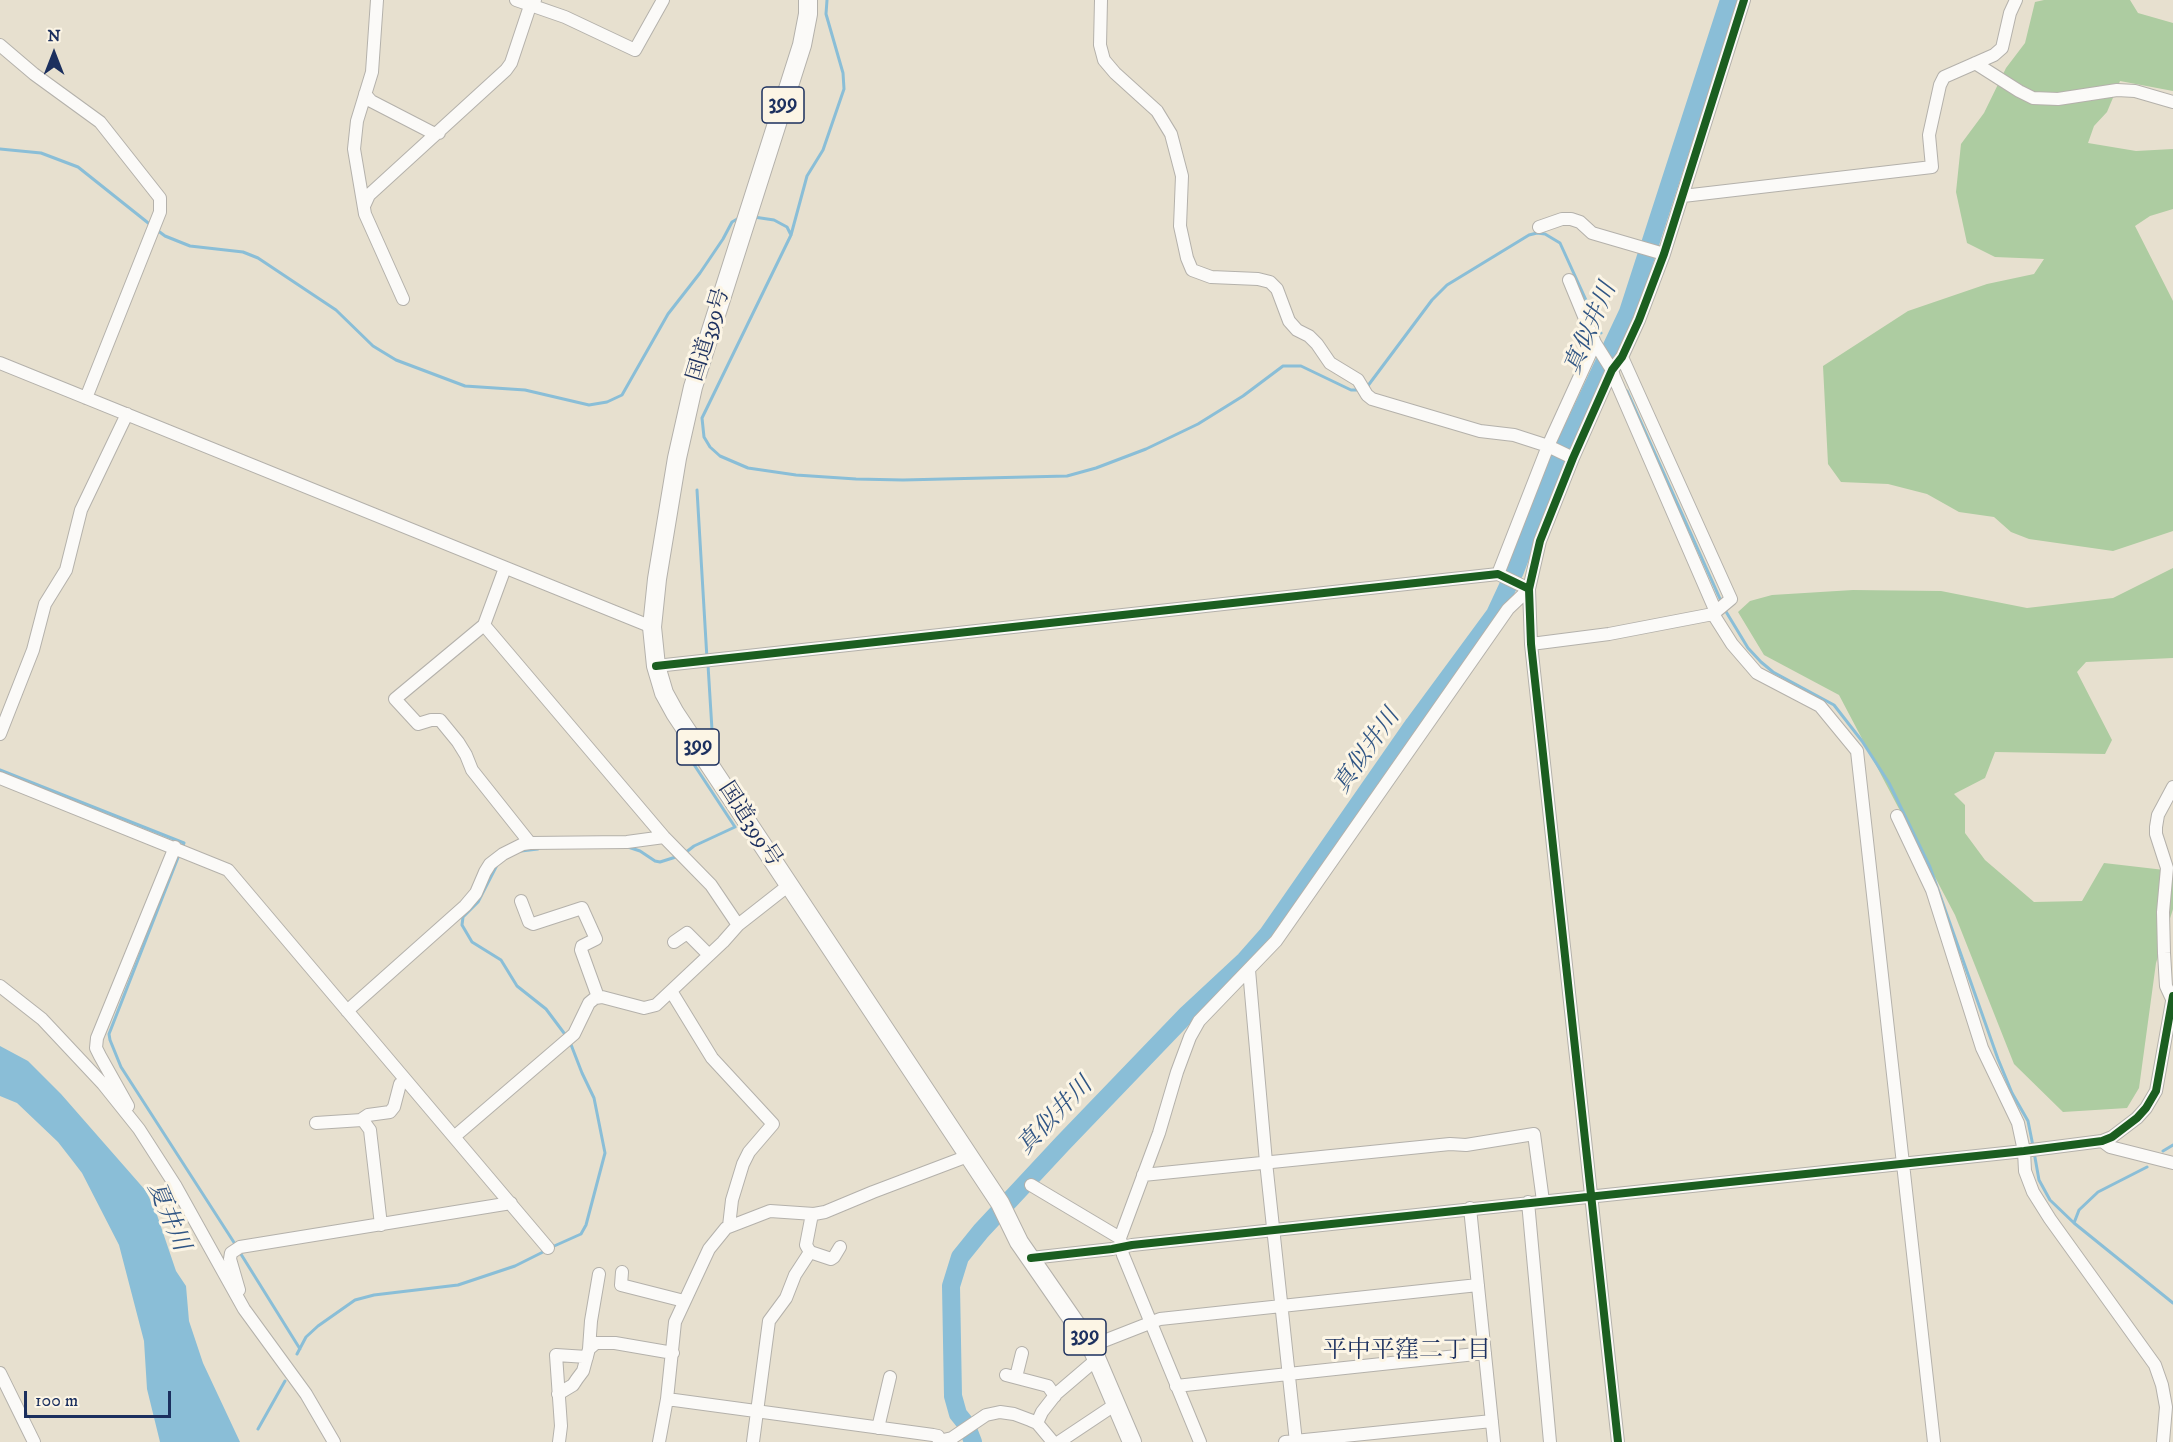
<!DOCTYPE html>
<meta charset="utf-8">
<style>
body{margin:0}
#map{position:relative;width:2173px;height:1442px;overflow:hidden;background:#e7e0cf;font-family:"IM FELL DW Pica",serif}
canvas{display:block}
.north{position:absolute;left:24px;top:24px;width:60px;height:60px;-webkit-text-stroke:4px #fcf5e5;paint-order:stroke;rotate:0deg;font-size:16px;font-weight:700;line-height:24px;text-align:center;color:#1b2f5e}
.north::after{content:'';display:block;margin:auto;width:21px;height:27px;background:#1b2f5e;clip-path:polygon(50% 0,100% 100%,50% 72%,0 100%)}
.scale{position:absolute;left:24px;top:1391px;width:147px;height:27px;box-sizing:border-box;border:3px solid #1b2f5e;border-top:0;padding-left:8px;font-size:18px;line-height:21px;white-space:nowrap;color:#1b2f5e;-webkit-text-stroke:4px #fcf5e5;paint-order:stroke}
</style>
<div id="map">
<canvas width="2173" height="1442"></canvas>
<div class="north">N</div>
<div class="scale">100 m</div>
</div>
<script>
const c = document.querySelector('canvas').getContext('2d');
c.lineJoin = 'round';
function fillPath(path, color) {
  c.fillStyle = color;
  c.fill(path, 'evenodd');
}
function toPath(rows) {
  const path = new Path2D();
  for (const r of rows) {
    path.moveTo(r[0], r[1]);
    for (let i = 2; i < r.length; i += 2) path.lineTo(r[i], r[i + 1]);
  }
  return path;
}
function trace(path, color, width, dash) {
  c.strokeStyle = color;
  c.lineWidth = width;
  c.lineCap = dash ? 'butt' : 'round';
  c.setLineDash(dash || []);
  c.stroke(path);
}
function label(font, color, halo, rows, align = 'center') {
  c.font = font + ' "IM FELL DW Pica","Noto Serif JP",serif';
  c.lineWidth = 6;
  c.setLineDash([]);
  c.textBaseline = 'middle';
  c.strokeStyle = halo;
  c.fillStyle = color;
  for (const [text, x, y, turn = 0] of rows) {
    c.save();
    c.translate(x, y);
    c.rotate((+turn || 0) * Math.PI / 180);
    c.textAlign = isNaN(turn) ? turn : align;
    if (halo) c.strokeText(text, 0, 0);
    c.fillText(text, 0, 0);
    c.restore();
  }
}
fillPath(toPath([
 [2044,0,2130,0,2138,13,2173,23,2173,91,2120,81,2107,112,2094,126,2088,143,2136,151,2173,149,2173,209,2150,216,2135,226,2173,301,2173,531,2113,551,2029,539,2011,532,1994,517,1959,512,1927,494,1888,484,1841,482,1828,464,1823,366,1908,311,1987,284,2034,274,2044,259,1995,257,1967,243,1956,192,1961,144,1984,113,2006,68,2025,43,2035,2],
 [2173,568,2173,658,2086,662,2077,672,2112,740,2105,754,1995,752,1985,778,1954,794,1965,805,1965,833,1985,860,2034,902,2082,901,2104,863,2173,871,2173,909,2156,963,2139,1088,2127,1108,2063,1112,2014,1064,1955,915,1839,695,1764,655,1738,612,1750,601,1772,595,1853,590,1941,591,2027,608,2113,598]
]), '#adcca1');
fillPath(toPath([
 [0,1046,28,1061,61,1094,146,1191,156,1212,176,1271,186,1286,189,1321,203,1363,240,1442,160,1442,147,1389,144,1341,119,1245,82,1173,72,1160,58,1142,17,1103,0,1096]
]), '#8abed7');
trace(toPath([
 [827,0,826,14,843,73,844,89,823,150,807,176,791,235,702,418,704,437,710,447,720,456,748,468,796,475,856,479,903,480,1067,476,1096,468,1146,449,1198,424,1243,396,1283,366,1301,366,1351,390,1361,390],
 [0,149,41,153,78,167,152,226],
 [754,217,774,220,787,227,791,235],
 [157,230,165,236,190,246,243,252,258,258,336,310,373,346,396,360,465,386,525,390,589,405,607,402,622,395,668,314,700,273,723,239,732,222,739,218],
 [1367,387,1432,300,1447,285,1529,235,1537,233,1545,234,1560,243,1601,333],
 [1627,391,1721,601],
 [697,490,707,659],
 [1725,610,1748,648,1761,662,1773,672,1834,705,1862,741,1889,783,1930,867,1998,1059,2012,1093,2028,1121,2033,1146],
 [708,665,713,746,708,749],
 [0,770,184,843,183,845],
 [628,847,640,851,655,861,660,862,679,856],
 [521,851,538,849],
 [685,853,694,846,735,827,691,760,694,758],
 [179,855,109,1034,110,1040,121,1067,235,1244],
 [497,865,478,902,463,917,462,925,472,942,501,960,517,986,546,1009,567,1037],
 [2163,1151,2173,1145],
 [2034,1152,2039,1180,2050,1200,2074,1223],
 [2147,1167,2098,1192,2079,1210,2074,1223,2173,1303],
 [552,1247,581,1234,586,1225,605,1153,594,1098,582,1073,570,1042],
 [239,1251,300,1349],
 [297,1354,306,1337,318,1326,355,1300,374,1295,458,1285,515,1266,547,1250],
 [258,1429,285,1381]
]), '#8abed7', 3);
trace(toPath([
 [973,1442,966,1424,958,1414,953,1396,951,1286,960,1257,981,1231,1063,1143,1187,1014,1245,960,1268,934,1414,724,1495,614,1515,571,1551,475,1628,312,1729,0]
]), '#8abed7', 18);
const minor = toPath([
 [377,0,372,72,357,121,354,149,365,214,403,299],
 [516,0,565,17,635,50,663,0],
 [1101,0,1100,45,1104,60,1115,73,1157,111,1171,134,1182,176,1180,226,1187,258,1192,270,1211,277,1258,279,1270,282,1277,289,1289,321,1297,330,1309,336,1317,344,1330,363,1358,380,1367,395,1372,399,1480,431,1514,435,1548,446,1498,574],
 [0,45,34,74,100,122,160,198,160,212,86,398],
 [1975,63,2019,91,2033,98,2058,99,2117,90,2135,91,2173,102],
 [365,94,371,101,433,133,439,133],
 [1683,196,1932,167,1929,135,1940,85,1944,77,1994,55,2002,48,2010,13,2016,0],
 [364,206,369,195,506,70,511,63,530,6,535,0],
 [1539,227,1562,219,1571,219,1580,222,1592,233,1664,254],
 [1569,280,1595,343],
 [1622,357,1731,599,1713,614],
 [0,363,652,627],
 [1573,458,1548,446,1595,343,1612,370,1614,377,1716,612],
 [505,568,484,625,395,699,418,724,431,720,440,720,458,742,466,755,472,770,530,843],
 [484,625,664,837,711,885,738,925],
 [1531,644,1609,634,1713,614,1732,644,1757,673,1820,706,1857,751,1934,1442],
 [656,666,1498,574,1529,589],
 [0,734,33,650,45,604,66,570,81,510,127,414],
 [0,778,228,870,548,1248],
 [1897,816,1932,890,1982,1048,2018,1123,2024,1151,2025,1171,2033,1192,2050,1219,2155,1365,2162,1385,2166,1407,2163,1442],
 [521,901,529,922,533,924,582,908,596,939,582,946,581,950,598,997],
 [674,942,687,933,709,955],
 [1249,970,1266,1162,1296,1442],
 [0,986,42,1019,103,1084,139,1129,175,1185,244,1309,306,1394,334,1442],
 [671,991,712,1058,773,1124,749,1152,743,1164,732,1200,729,1226],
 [2172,999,2166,986,2164,953,2163,912,2167,868,2156,834,2156,827,2158,815,2173,787],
 [347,1011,465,906,476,893,485,872,490,864,503,854,523,844,530,843,627,842,664,837],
 [128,1106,100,1056,96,1048,97,1038,175,847],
 [316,1123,362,1120],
 [454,1137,574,1034,589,1003,595,998,602,997,644,1008,656,1005,723,942,738,925,789,885],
 [2102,1141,2110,1147,2173,1163],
 [1143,1175,1450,1144,1466,1145,1534,1134,1543,1201],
 [1031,1185,1120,1238],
 [1528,1202,1550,1442],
 [1470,1208,1494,1442],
 [812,1214,806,1245,810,1252,831,1259,834,1257,840,1247],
 [381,1225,370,1130,362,1119,368,1115,390,1112,394,1107,400,1084,407,1082],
 [1031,1258,1112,1249,1132,1245,2024,1151,2102,1141,2112,1137,2137,1118,2146,1108,2156,1091,2173,996],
 [622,1272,621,1285,684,1301],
 [239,1290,230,1259,231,1253,240,1247,511,1203],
 [1091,1346,1160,1319,1478,1285],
 [589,1349,591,1321,599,1274],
 [0,1373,34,1442],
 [1006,1375,1048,1386,1055,1396],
 [1016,1377,1022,1353],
 [1176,1386,1485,1353],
 [558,1394,573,1385,577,1379,583,1371,589,1349,596,1343,615,1343,673,1353],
 [667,1399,933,1435,938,1436,939,1442],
 [1037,1423,1042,1412,1056,1394,1097,1359],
 [878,1428,890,1377],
 [939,1441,952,1438,986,1415,1000,1412,1014,1414,1030,1420,1037,1423,1053,1442],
 [559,1442,561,1426,556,1355,587,1357],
 [659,1442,667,1399,675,1322,709,1249,726,1228,770,1211,814,1214,825,1212,873,1192,968,1156],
 [753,1442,769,1321,786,1298,795,1275,810,1252],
 [1059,1442,1116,1404],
 [1200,1442,1123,1255,1120,1238,1159,1133,1177,1072,1190,1037,1199,1021,1276,941,1508,609,1529,589],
 [1285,1442,1492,1421],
 [1618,1442,1531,644,1529,589,1540,541,1573,458,1612,370,1622,357,1639,320,1664,254,1744,0]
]);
const highway = toPath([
 [808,0,808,14,802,45,693,387,677,458,657,579,652,627,656,666,664,693,675,713,1000,1203,1019,1242,1091,1346,1132,1442]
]);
trace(minor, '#b4b1ab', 14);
trace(highway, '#b4b1ab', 20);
trace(minor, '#fbfaf8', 12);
trace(highway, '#fbfaf8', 18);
trace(toPath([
 [656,666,1498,574,1529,589],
 [1031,1258,1112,1249,1132,1245,2024,1151,2102,1141,2112,1137,2137,1118,2146,1108,2156,1091,2173,996],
 [1618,1442,1531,644,1529,589,1540,541,1573,458,1612,370,1622,357,1639,320,1664,254,1744,0]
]), '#1b5e20', 8);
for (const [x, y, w] of [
 [783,105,42],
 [698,747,42],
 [1085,1337,42]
]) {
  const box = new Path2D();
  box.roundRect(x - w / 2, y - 18, w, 36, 4.5);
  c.fillStyle = '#fcf5e5';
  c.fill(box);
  trace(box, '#1b2f5e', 1.5);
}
label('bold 21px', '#1b2f5e', null, [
 ["399",783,105],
 ["399",698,747],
 ["399",1085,1337]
]);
label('22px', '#1b2f5e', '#fcf5e5', [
 ["国道399号",710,335,-73],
 ["国道399号",749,825,57]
]);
label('italic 24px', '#305584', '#fcf5e5', [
 ["真似井川",1592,329,-67],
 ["真似井川",1368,752,-55],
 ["真似井川",1056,1117,-46],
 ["夏井川",167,1217,67]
]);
label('24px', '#1b2f5e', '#fcf5e5', [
 ["平中平窪二丁目",1407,1352]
]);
</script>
